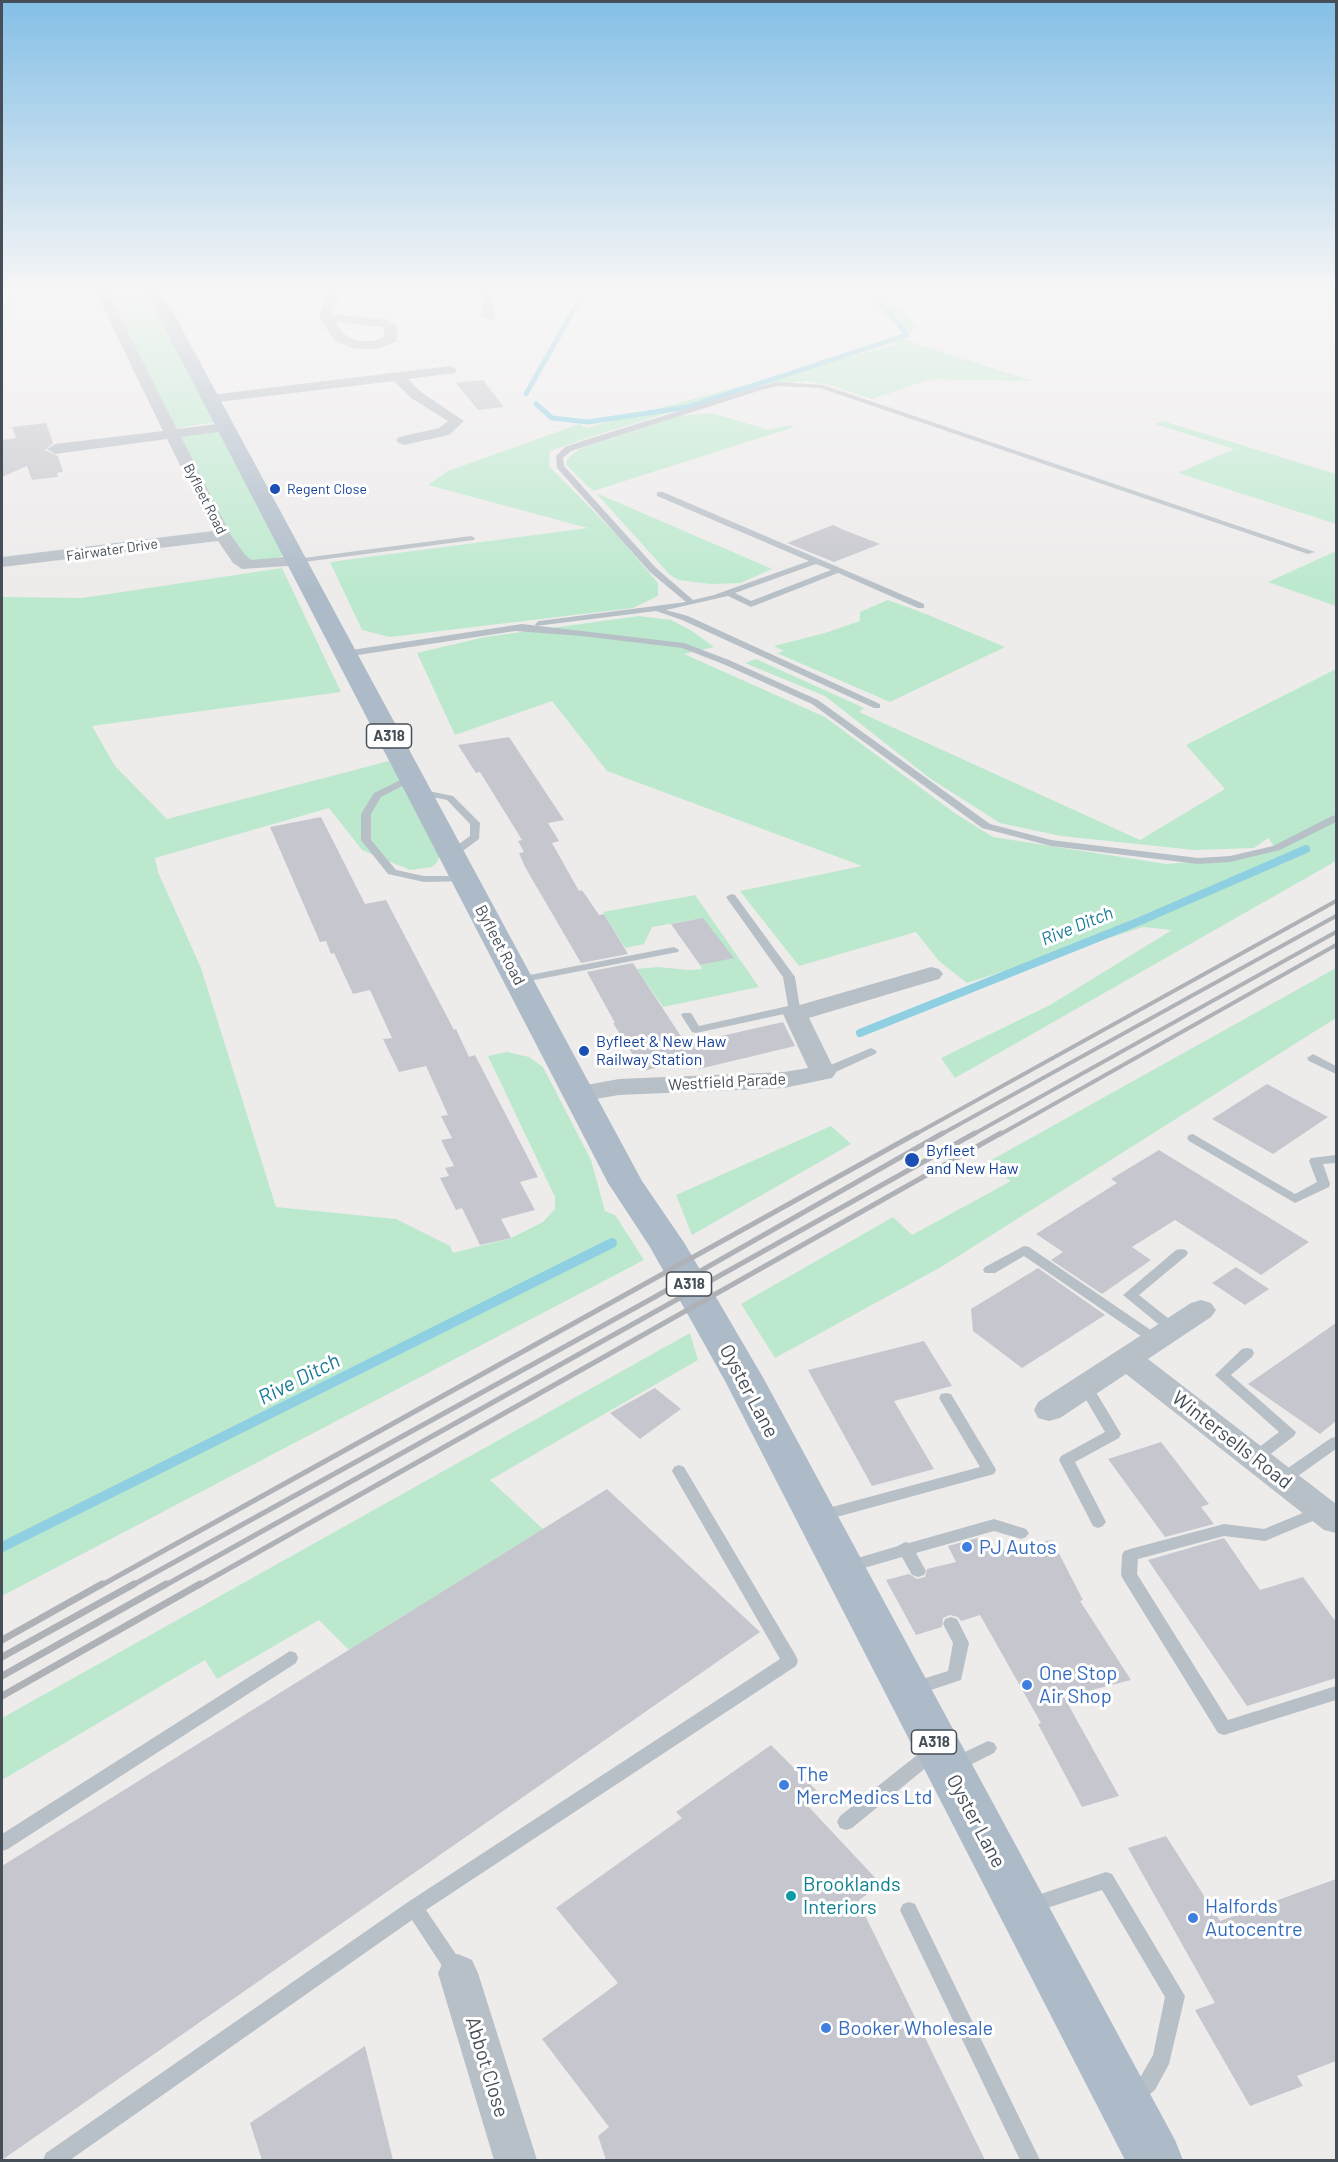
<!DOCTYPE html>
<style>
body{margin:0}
#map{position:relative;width:1338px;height:2162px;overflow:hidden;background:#eeebeb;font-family:Barlow,sans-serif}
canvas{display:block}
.frame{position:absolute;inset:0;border:3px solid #464e57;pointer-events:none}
</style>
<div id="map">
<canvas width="1338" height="2162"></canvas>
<div class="frame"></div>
</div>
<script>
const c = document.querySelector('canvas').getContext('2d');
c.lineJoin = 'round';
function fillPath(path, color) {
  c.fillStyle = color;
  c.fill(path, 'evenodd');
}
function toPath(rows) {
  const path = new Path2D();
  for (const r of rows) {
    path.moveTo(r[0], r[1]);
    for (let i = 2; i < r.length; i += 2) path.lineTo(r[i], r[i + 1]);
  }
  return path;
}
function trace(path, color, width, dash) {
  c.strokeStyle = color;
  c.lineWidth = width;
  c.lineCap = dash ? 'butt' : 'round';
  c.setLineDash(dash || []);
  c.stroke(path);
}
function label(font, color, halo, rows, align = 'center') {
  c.font = font + ' Barlow,sans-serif';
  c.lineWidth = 6;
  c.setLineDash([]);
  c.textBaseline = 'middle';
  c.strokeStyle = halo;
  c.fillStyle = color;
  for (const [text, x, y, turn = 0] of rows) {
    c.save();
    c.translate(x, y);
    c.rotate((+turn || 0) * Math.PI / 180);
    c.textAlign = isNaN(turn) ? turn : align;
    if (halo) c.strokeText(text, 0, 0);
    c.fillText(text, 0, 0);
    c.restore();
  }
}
fillPath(toPath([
 [15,290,30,290,2,325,2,307],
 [115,290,153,290,222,421,176,428,108,297,109,291],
 [855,290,883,290,918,327,907,334],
 [901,339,1033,381,931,379,872,399,834,386,808,381,760,385,593,436,550,451,549,466,617,535,658,583,658,596,633,608,390,637,362,630,330,562,588,528,428,485,448,471,579,424,586,428,893,345],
 [712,413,769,430,790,425,794,427,593,491,566,465,567,459,579,449,680,416],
 [1163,421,1336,474,1336,524,1178,473,1234,449,1155,424],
 [226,429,291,552,266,563,248,565,174,436],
 [596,493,705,540,772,569,740,583,710,584,679,580,670,575],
 [1336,551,1336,606,1268,582],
 [282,568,341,692,92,726,115,766,167,819,389,761,440,853,438,861,432,867,410,870,362,850,329,808,155,858,158,872,201,968,276,1207,396,1219,450,1246,453,1253,511,1238,543,1222,555,1209,555,1197,488,1056,507,1052,529,1057,543,1067,591,1160,605,1211,615,1215,644,1260,2,1596,2,597,82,598],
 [888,600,926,614,1005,647,890,702,777,653,784,651,774,646,825,633,860,621,860,612],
 [639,616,671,620,692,631,714,647,684,654,825,717,956,814,993,837,1166,864,1230,859,1275,848,1268,838,1254,848,1194,850,1061,836,1000,823,931,779,825,696,745,663,756,659,864,708,859,712,1140,840,1225,789,1186,745,1336,669,1336,861,955,1078,941,1058,1050,1005,1172,930,1143,927,967,983,939,961,916,932,799,966,740,891,862,866,607,771,552,701,455,735,417,653,485,637],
 [695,895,759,987,663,1007,637,969,658,967,690,970,702,969,700,965,721,960,692,920,652,927,644,944,625,948,603,912],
 [1336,968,1336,1018,941,1267,775,1358,741,1304,893,1217,912,1235,1011,1181,986,1163],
 [831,1126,851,1144,692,1235,676,1195],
 [690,1333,698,1360,490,1480,543,1529,349,1650,319,1620,217,1679,205,1660,2,1780,2,1718]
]), '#bce9ce');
trace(toPath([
 [526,394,585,290],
 [536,404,552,418,588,422,688,407,907,335,889,312,863,290]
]), '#8ed0e2', 5);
trace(toPath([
 [860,1033,1140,921,1306,849]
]), '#8ed0e2', 8);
trace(toPath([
 [2,1547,612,1243]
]), '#8ed0e2', 10);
fillPath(toPath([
 [483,380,504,407,478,410,456,383],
 [46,423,53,443,45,450,58,456,63,472,57,473,58,477,32,480,27,466,2,477,2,440,16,438,12,427],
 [833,525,844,530,880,544,834,562,787,543],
 [509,737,564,820,548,823,559,841,552,843,579,891,582,890,599,915,604,914,628,954,581,963,525,867,519,853,524,852,518,841,522,840,480,772,476,773,458,745],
 [321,817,365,904,386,900,454,1030,456,1029,469,1057,475,1055,538,1177,520,1182,535,1210,501,1219,511,1238,480,1245,462,1208,456,1210,440,1178,449,1176,445,1168,454,1166,441,1140,452,1138,441,1116,448,1115,426,1066,399,1072,383,1039,392,1038,370,990,353,994,334,953,331,954,326,941,320,942,270,827],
 [703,918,734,958,700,965,671,924],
 [633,963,686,1044,783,1022,795,1046,699,1069,693,1059,643,1071,613,1023,615,1023,587,972],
 [1267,1084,1328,1117,1273,1154,1212,1119],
 [1159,1150,1309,1242,1261,1275,1175,1220,1132,1247,1151,1260,1102,1294,1051,1260,1063,1252,1036,1234,1117,1183,1111,1179],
 [1236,1267,1269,1289,1245,1305,1212,1283],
 [1038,1268,1105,1315,1022,1368,973,1331,971,1309],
 [1336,1323,1336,1421,1320,1434,1248,1384],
 [924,1341,952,1386,894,1401,934,1469,872,1486,808,1370],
 [655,1388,681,1409,640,1439,610,1413],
 [1161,1442,1209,1504,1201,1507,1214,1524,1165,1537,1108,1459],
 [607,1489,760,1632,2,2160,2,1866],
 [981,1537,990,1553,1052,1540,1083,1600,1080,1601,1131,1680,1064,1697,1119,1796,1082,1807,1038,1724,1041,1723,980,1615,961,1621,958,1617,950,1615,943,1618,942,1627,916,1635,886,1580,909,1574,917,1579,925,1577,927,1569,956,1562,948,1546],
 [1224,1538,1260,1590,1303,1577,1336,1622,1336,1678,1247,1706,1148,1560],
 [771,1745,821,1795,807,1805,881,1884,858,1901,985,2160,606,2160,598,2136,609,2127,542,2039,618,1983,556,1908,682,1818,676,1812],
 [1166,1836,1220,1921,1336,1879,1336,2061,1297,2076,1303,2086,1250,2106,1195,2010,1215,2003,1128,1848],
 [365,2046,393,2160,262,2160,250,2123]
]), '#c6c7ce');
fillPath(toPath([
 [778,382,823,385,1315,552,1308,554,820,388,778,386,761,390,571,451,563,458,564,466,656,568,693,600,714,595,809,561,657,496,657,492,663,492,924,604,924,608,918,608,838,573,751,607,728,596,666,610,688,616,880,704,880,708,874,708,682,620,656,611,536,626,535,624,539,621,686,602,650,572,557,468,556,456,565,447,585,440,757,387,778,382],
 [816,564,831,570,751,601,735,593,816,564],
 [471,536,475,538,474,540,296,563,292,561,296,559,471,536],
 [522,624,684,643,729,660,818,700,990,824,1051,840,1198,858,1230,856,1273,846,1332,816,1336,815,1336,822,1280,850,1230,862,1198,864,1051,846,982,828,812,704,723,664,682,648,581,636,515,631,345,657,341,654,345,651,522,624],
 [411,775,414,776,414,780,381,797,371,814,371,840,396,870,424,876,465,876,470,879,469,881,424,882,388,874,361,840,361,814,374,793,411,775],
 [419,789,453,796,480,823,479,839,456,856,448,856,447,854,448,852,470,836,470,824,447,800,416,794,414,792,419,789],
 [731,894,735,895,795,977,801,1014,795,1017,791,1016,789,1013,696,1033,692,1032,681,1015,683,1013,691,1013,699,1026,788,1006,783,977,726,897,731,894],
 [674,947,679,950,678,952,519,983,513,980,519,977,674,947],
 [871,1048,875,1050,877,1052,875,1054,827,1076,823,1077,817,1073,819,1070,871,1048],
 [1313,1054,1336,1066,1336,1074,1309,1061,1307,1058,1313,1054],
 [1193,1134,1295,1194,1317,1182,1309,1161,1311,1158,1336,1155,1336,1163,1323,1164,1330,1184,1329,1187,1295,1203,1189,1141,1187,1138,1189,1135,1193,1134],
 [1024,1246,1029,1247,1161,1337,1163,1340,1161,1343,1151,1343,1024,1256,995,1273,985,1273,983,1270,985,1267,1024,1246],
 [1181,1249,1186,1250,1188,1253,1186,1256,1139,1295,1178,1326,1180,1329,1178,1332,1173,1334,1168,1332,1123,1295,1176,1250,1181,1249],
 [1247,1348,1252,1349,1254,1353,1252,1357,1231,1375,1296,1432,1294,1436,1260,1462,1255,1464,1250,1462,1248,1458,1250,1454,1279,1432,1215,1375,1242,1349,1247,1348],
 [1085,1381,1090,1382,1121,1434,1119,1438,1075,1462,1106,1522,1103,1526,1098,1528,1093,1526,1059,1460,1061,1456,1105,1432,1078,1386,1080,1382,1085,1381],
 [946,1393,951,1394,994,1466,996,1470,994,1474,822,1521,817,1519,814,1515,817,1511,980,1467,939,1398,941,1394,946,1393],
 [1336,1437,1336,1449,1288,1483,1283,1485,1278,1483,1275,1479,1278,1475,1331,1438,1336,1437],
 [679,1465,684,1467,796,1656,798,1661,796,1666,426,1910,464,1966,466,1972,464,1978,457,1981,450,1978,412,1920,70,2160,43,2160,46,2153,408,1902,780,1659,672,1471,674,1467,679,1465],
 [1322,1505,1327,1507,1330,1511,1327,1515,1265,1541,1224,1536,1138,1559,1137,1574,1228,1720,1336,1686,1336,1700,1224,1735,1218,1733,1123,1579,1121,1575,1122,1555,1124,1551,1130,1549,1224,1524,1264,1529,1322,1505],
 [994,1519,1026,1529,1029,1533,1026,1537,1021,1539,994,1531,916,1553,926,1571,924,1575,918,1577,912,1575,902,1557,847,1573,841,1571,839,1567,841,1563,898,1546,905,1542,909,1543,994,1519],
 [951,1617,957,1619,969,1643,961,1680,913,1696,907,1694,905,1689,907,1684,948,1671,953,1643,943,1624,945,1619,951,1617],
 [290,1651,296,1653,298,1658,296,1663,8,1849,2,1851,2,1834,290,1651],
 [988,1741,994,1743,997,1748,994,1753,960,1770,954,1772,948,1770,945,1765,948,1760,988,1741],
 [932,1746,938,1748,941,1753,938,1758,852,1828,846,1830,840,1828,837,1822,840,1816,926,1748,932,1746],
 [1106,1872,1112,1874,1185,1996,1169,2064,1155,2090,1140,2102,1133,2105,1126,2102,1123,2095,1126,2088,1141,2076,1153,2055,1165,1997,1102,1890,1032,1913,1026,1911,1023,1905,1026,1899,1106,1872],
 [909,1902,915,1904,1040,2160,1020,2160,900,1910,903,1904,909,1902]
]), '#b8c0c7');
fillPath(toPath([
 [101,290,113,290,109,295,177,429,225,423,232,427,225,431,181,437,231,535,245,555,251,560,296,556,302,557,305,561,302,565,242,569,233,563,218,541,2,567,2,557,213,531,167,439,55,454,47,449,55,444,163,431,97,295,101,290],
 [329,290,341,290,333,314,389,320,398,327,396,342,376,349,355,349,334,340,320,319,320,312,329,290],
 [335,322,381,327,384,329,384,337,374,341,357,341,344,334,335,322],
 [484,290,496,290,493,295,495,319,490,320,483,316,481,295,484,290],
 [450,366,457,370,455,373,408,379,421,392,464,421,449,435,404,445,399,443,396,440,399,437,439,428,448,421,411,398,394,381,210,403,203,399,210,395,450,366],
 [931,967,939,969,943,974,939,979,809,1018,836,1073,832,1078,784,1088,619,1095,579,1102,570,1100,566,1094,570,1088,619,1079,784,1072,808,1068,783,1014,786,1009,931,967],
 [1201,1300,1211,1303,1216,1310,1211,1317,1148,1359,1336,1504,1336,1533,1324,1530,1126,1374,1060,1418,1049,1421,1038,1418,1034,1410,1038,1402,1191,1303,1201,1300],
 [458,1954,472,1960,478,1973,537,2160,494,2160,438,1973,444,1960,458,1954]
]), '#b8c0c7');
fillPath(toPath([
 [145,290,161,290,642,1181,685,1244,765,1381,1175,2140,1183,2160,1125,2160,725,1381,650,1247,608,1183,145,290]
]), '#adbbc8');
trace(toPath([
 [914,1135,1336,901],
 [940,1135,1336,916],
 [972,1135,1336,932],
 [999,1135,1336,945]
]), '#aeb1b5', 4);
trace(toPath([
 [100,1586,917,1133],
 [131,1586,653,1298,943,1133],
 [164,1586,975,1133],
 [198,1586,1001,1133]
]), '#aeb1b5', 5);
trace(toPath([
 [2,1640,102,1584],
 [2,1657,134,1584],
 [2,1676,166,1584],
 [2,1696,200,1584]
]), '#aeb1b5', 7);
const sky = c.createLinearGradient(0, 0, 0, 592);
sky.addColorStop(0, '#84bfe6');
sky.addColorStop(0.49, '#f7f6f6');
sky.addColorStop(1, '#f7f6f600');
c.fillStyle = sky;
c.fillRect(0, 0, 1338, 592);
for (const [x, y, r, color] of [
 [275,489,6,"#1a4fb4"],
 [584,1051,6,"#1a4fb4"],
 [912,1160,8,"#1a4fb4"],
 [967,1547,6,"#3f7fe0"],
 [1027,1685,6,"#3f7fe0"],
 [784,1785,6,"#3f7fe0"],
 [791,1896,6,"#0f9aa8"],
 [1193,1918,6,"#3f7fe0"],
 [826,2028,6,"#3f7fe0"]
]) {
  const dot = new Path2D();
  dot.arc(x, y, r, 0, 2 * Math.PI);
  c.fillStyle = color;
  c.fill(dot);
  trace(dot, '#fff', 2);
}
label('14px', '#164399', '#fff', [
 ["Regent Close",287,489]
], 'left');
label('14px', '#464e57', '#fff', [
 ["Byfleet Road",205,499,63],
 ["Fairwater Drive",112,550,-8]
]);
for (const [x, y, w] of [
 [389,736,45],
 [689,1284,45],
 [934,1742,45]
]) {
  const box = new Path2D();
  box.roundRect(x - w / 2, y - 12, w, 24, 4.5);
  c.fillStyle = '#fff';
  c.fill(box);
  trace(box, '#464e57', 1.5);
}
label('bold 15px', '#464e57', null, [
 ["A318",389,736],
 ["A318",689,1284],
 ["A318",934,1742]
]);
label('16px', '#464e57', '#fff', [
 ["Byfleet Road",500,945,62],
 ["Westfield Parade",727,1082,-3]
]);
label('16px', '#164399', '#fff', [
 ["Byfleet & New Haw",596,1042],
 ["Railway Station",596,1060],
 ["Byfleet",926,1151],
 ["and New Haw",926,1169]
], 'left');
label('italic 18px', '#197b96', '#fff', [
 ["Rive Ditch",1077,926,-22]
]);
label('20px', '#464e57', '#fff', [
 ["Oyster Lane",749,1391,62],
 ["Wintersells Road",1232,1440,38],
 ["Oyster Lane",976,1821,62],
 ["Abbot Close",487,2067,73]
]);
label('20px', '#366cbe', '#fff', [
 ["PJ Autos",979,1547],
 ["One Stop",1039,1673],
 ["Air Shop",1039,1696],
 ["The",796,1774],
 ["MercMedics Ltd",796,1797],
 ["Halfords",1205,1906],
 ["Autocentre",1205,1929],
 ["Booker Wholesale",838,2028]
], 'left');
label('20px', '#0d838f', '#fff', [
 ["Brooklands",803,1884],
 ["Interiors",803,1907]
], 'left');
label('italic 21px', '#197b96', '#fff', [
 ["Rive Ditch",299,1379,-27]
]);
</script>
